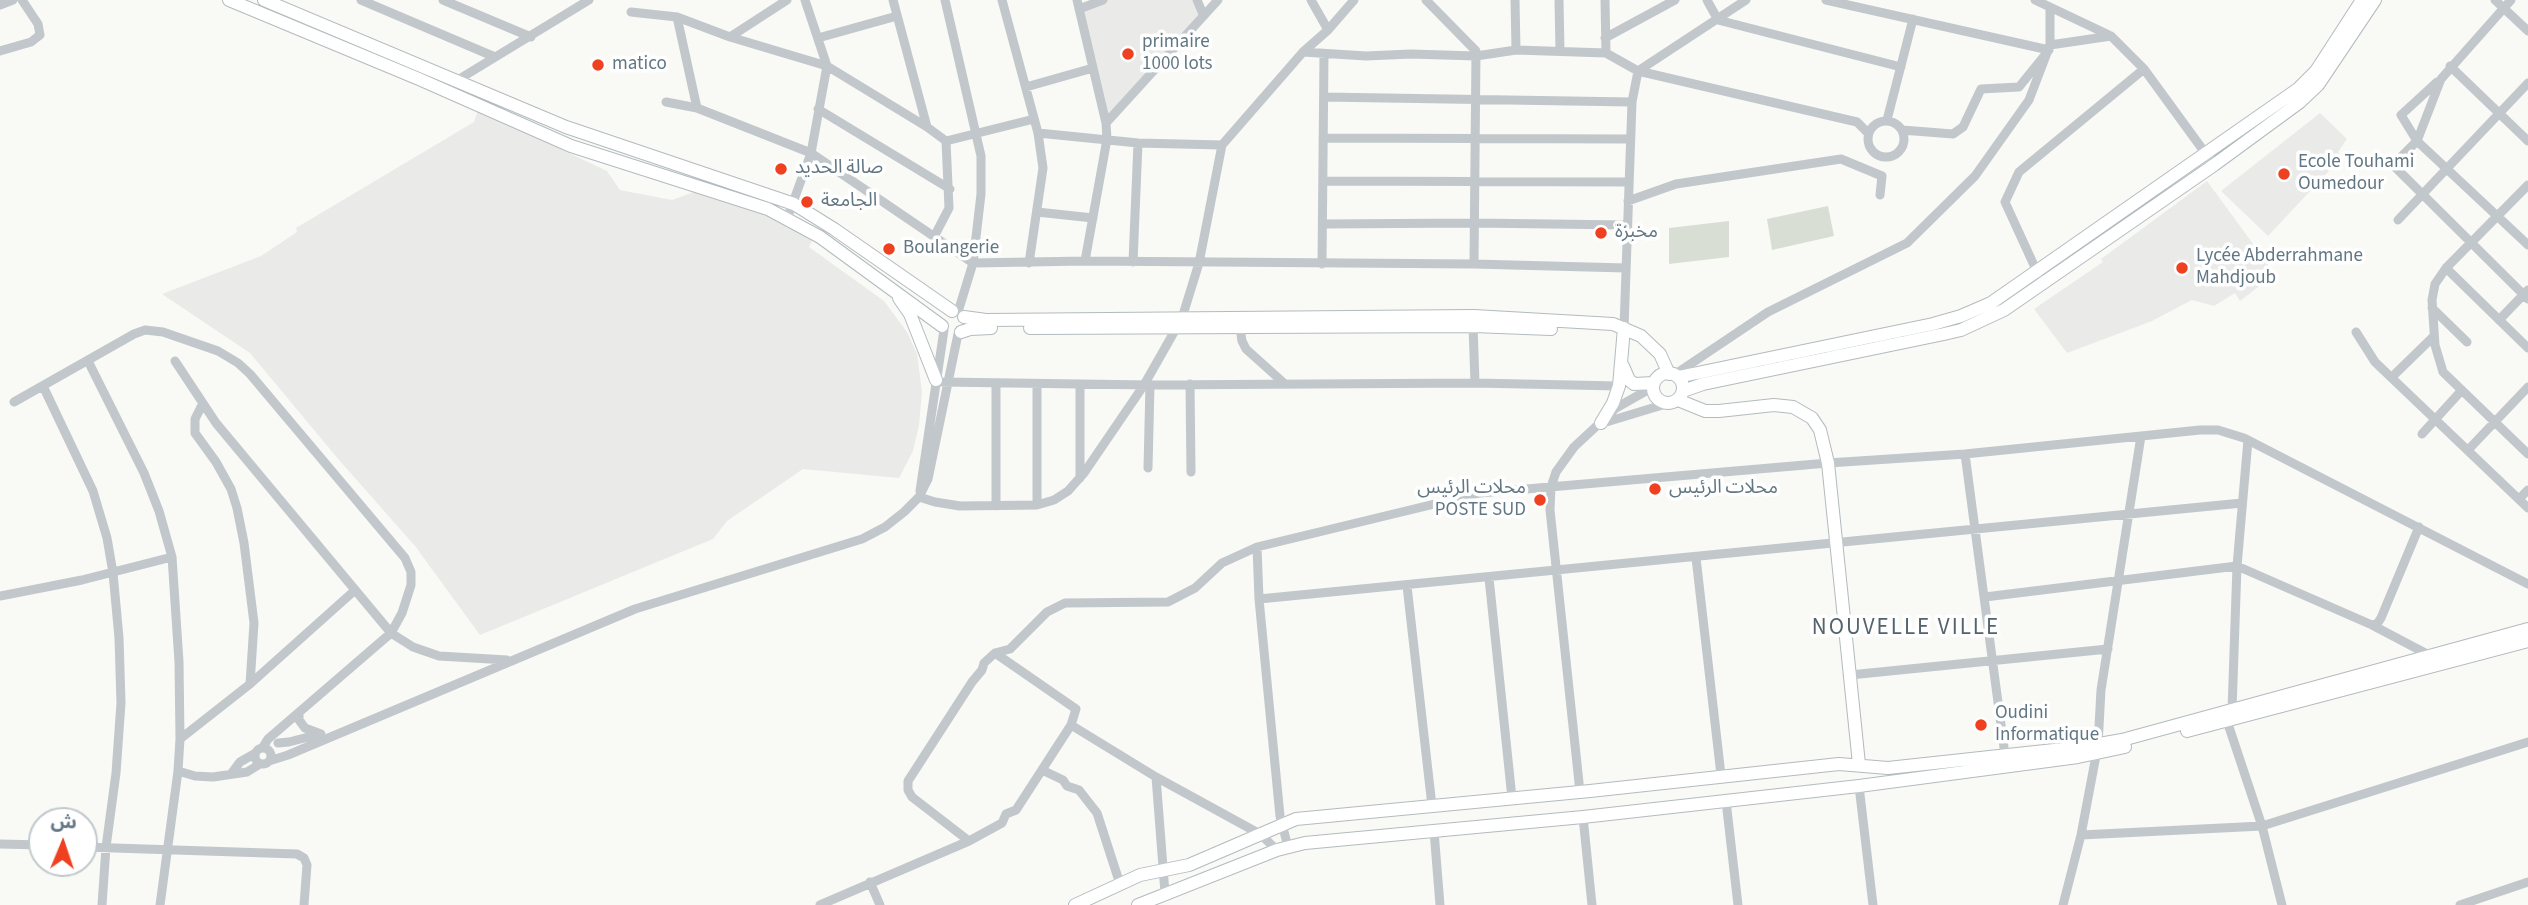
<!DOCTYPE html>
<meta charset="utf-8">
<style>
body{margin:0}
#map{position:relative;width:2528px;height:905px;overflow:hidden;background:#f9f9f6;font-family:"Source Sans 3","Noto Sans Arabic",sans-serif}
canvas{display:block}
.north{position:absolute;left:28px;top:807px;width:70px;height:70px;box-sizing:border-box;background:#fff;border:2px solid #c0c9cd;border-radius:50%;rotate:2deg;font-size:19px;font-weight:700;line-height:28px;text-align:center;color:#627783}
.north::after{content:'';display:block;margin:auto;width:24px;height:32px;background:#ef4120;clip-path:polygon(50% 0,100% 100%,50% 72%,0 100%)}
</style>
<div id="map">
<canvas width="2528" height="905"></canvas>
<div class="north">ش</div>
</div>
<script>
const c = document.querySelector('canvas').getContext('2d');
c.lineJoin = 'round';
function fillPath(path, color) {
  c.fillStyle = color;
  c.fill(path, 'evenodd');
}
function toPath(rows) {
  const path = new Path2D();
  for (const r of rows) {
    if (r.length === 3) {
      path.moveTo(r[0] + r[2], r[1]);
      path.arc(r[0], r[1], r[2], 0, 2 * Math.PI);
      continue;
    }
    path.moveTo(r[0], r[1]);
    for (let i = 2; i < r.length; i += 2) path.lineTo(r[i], r[i + 1]);
  }
  return path;
}
function trace(path, color, width, dash) {
  c.strokeStyle = color;
  c.lineWidth = width;
  c.lineCap = dash ? 'butt' : 'round';
  c.setLineDash(dash || []);
  c.stroke(path);
}
function label(font, color, halo, rows, align = 'center') {
  c.font = font + ' "Source Sans 3","Noto Sans Arabic",sans-serif';
  c.lineWidth = 7;
  c.setLineDash([]);
  c.textBaseline = 'middle';
  c.strokeStyle = halo;
  c.fillStyle = color;
  for (const [text, x, y, turn = 0] of rows) {
    c.save();
    c.translate(x, y);
    c.rotate((+turn || 0) * Math.PI / 180);
    c.textAlign = isNaN(turn) ? turn : align;
    if (halo) c.strokeText(text, 0, 0);
    c.fillText(text, 0, 0);
    c.restore();
  }
}
fillPath(toPath([
 [1103,0,1197,0,1203,14,1106,123,1079,9],
 [478,110,607,171,620,190,672,200,694,192,773,216,813,239,809,247,884,301,907,332,917,354,922,392,919,425,913,451,899,478,803,469,727,521,713,539,480,635,415,546,339,460,250,353,162,294,261,256,297,232,296,228,474,122],
 [2320,113,2347,139,2338,152,2342,157,2268,236,2221,191],
 [2207,181,2275,274,2240,301,2235,293,2214,306,2192,300,2152,321,2067,353,2034,309,2103,262,2101,259]
]), '#eaeae9');
fillPath(toPath([
 [1828,206,1834,236,1772,250,1767,219],
 [1729,221,1729,257,1669,264,1669,228]
]), '#d9ded5');
const secondary = toPath([
 [229,0,419,79,571,146,768,209,820,237,942,326],
 [264,0,566,127,794,204,834,229,952,311],
 [899,298,910,314,936,380],
 [964,317,986,320,1474,316,1613,324,1641,336,1660,354,1669,374],
 [1030,328,1473,326,1551,329],
 [961,332,970,329,991,328],
 [1623,366,1629,380,1634,384,1654,383],
 [1668,388,15],
 [1678,377,1933,324,1961,316,1991,303,2298,89,2316,71,2362,0],
 [1683,391,1703,384,1944,334,1961,330,2004,310,2214,165,2300,102,2318,85,2375,0],
 [1678,400,1705,411,1719,411,1774,405,1793,407,1812,418,1820,430,1828,463,1859,764],
 [1601,423,1613,403,1619,386,1624,328],
 [2187,731,2528,641],
 [1075,905,1140,875,1189,865,1296,819,1590,791,1839,764,1888,768,2082,747,2122,740,2528,629],
 [1138,905,1277,850,1305,843,1583,817,1859,786,2078,757,2125,747]
]);
trace(secondary, '#b3bbbf', 14);
trace(toPath([
 [361,0,495,57],
 [443,0,531,37],
 [893,0,927,127],
 [945,0,981,156,981,194,973,263,958,312],
 [1002,0,1038,133,1043,168,1029,263],
 [1077,0,1106,123,1107,139,1085,261],
 [1197,0,1203,14],
 [1311,0,1328,30],
 [1426,0,1476,51,1474,264],
 [1515,0,1516,50],
 [1559,0,1560,51],
 [1605,0,1606,53],
 [1707,0,1718,20,1901,67],
 [1826,0,2049,50,2019,87,1981,89,1963,127,1953,134,1902,130],
 [2035,0,2109,35],
 [2495,0,2528,31],
 [2511,0,2441,79,2417,141,2393,165,2528,299],
 [0,5,13,0],
 [1079,9,1103,0],
 [631,12,677,17,697,108],
 [677,17,730,37,827,66,927,127,946,141,949,208,934,237],
 [730,37,787,0],
 [818,38,897,16],
 [1605,38,1675,0],
 [2050,45,2111,36,2144,69,2214,165],
 [0,51,31,42,40,35,38,24,22,0],
 [1303,52,1366,56,1411,54,1476,56,1516,50,1606,53,1638,71,1857,122,1868,133],
 [2450,66,2528,141],
 [456,81,589,0],
 [2437,82,2401,115,2417,141,2528,245],
 [1026,87,1093,68],
 [1324,97,1632,102],
 [666,102,697,108,811,153,973,263,1085,261,1474,264,1626,268],
 [818,109,950,189],
 [1887,120,1913,19],
 [1886,139,18],
 [1106,123,1218,0],
 [1038,133,1138,143,1222,145],
 [1323,138,1630,139],
 [946,141,1034,119],
 [1323,181,1629,182],
 [2528,185,2446,268,2435,284,2432,300,2435,345,2443,372,2528,454],
 [1628,201,1676,184,1841,159,1882,176,1880,195],
 [1037,212,1093,218],
 [787,219,811,153,827,66,805,0],
 [2398,220,2528,83],
 [1323,224,1474,223,1627,225],
 [1133,262,1138,143],
 [1322,264,1324,54],
 [2446,268,2528,348],
 [2038,274,2005,202,2019,172,2144,69],
 [2432,308,2467,342],
 [2499,320,2528,290],
 [1473,326,1475,383],
 [1240,328,1242,341,1246,349,1285,384],
 [1624,328,1632,102,1638,71,1746,0],
 [2356,332,2375,362,2528,508],
 [88,361,144,473,159,511,172,557,179,662,180,739,178,771,160,905],
 [175,361,216,423,391,633,413,647,439,656,507,660],
 [1674,375,1768,312,1907,243,1975,176,2029,100,2050,45,2050,9],
 [2392,377,2434,336],
 [941,382,1150,385,1475,383,1619,386],
 [996,384,996,506],
 [1190,384,1191,472],
 [43,386,93,491,107,538,113,573,119,638,121,703,116,773,106,847,102,905],
 [14,402,134,334,145,330,163,332,218,351,238,363,250,374,405,558,411,572,411,585,402,613,391,633,268,739,263,747],
 [202,405,195,419,195,433,216,462,231,489,237,508,244,543,254,623,250,684],
 [1603,423,1669,403],
 [2422,434,2462,390],
 [2468,450,2528,387],
 [1965,454,2005,755],
 [1148,468,1150,385],
 [1080,478,1080,384],
 [920,491,944,330],
 [919,497,935,502,960,506,1037,505,1054,500,1068,491,1084,473,1144,385,1182,318,1199,263,1222,145,1303,52,1328,30,1354,0],
 [2519,499,2528,490],
 [1037,505,1037,384],
 [1257,547,1259,599,1273,744,1280,816,1288,847],
 [1696,558,1721,775],
 [1489,578,1512,798],
 [1407,586,1432,806],
 [0,596,82,580,172,557],
 [1985,597,2237,566,2372,625,2377,624,2381,618,2419,527],
 [1259,599,2242,503],
 [2372,625,2429,655],
 [995,653,1076,709,1071,725,1156,777,1260,834,1277,850],
 [1850,675,2108,649],
 [2232,710,2237,566,2248,440],
 [299,713,299,720,305,728,321,734],
 [2227,721,2262,826,2282,905],
 [180,739,250,684,354,591],
 [278,743,289,742,320,734],
 [263,756,8],
 [269,761,288,755,635,609,862,539,885,527,904,512,919,497,928,479,958,334],
 [1042,770,1063,780,1067,786,1079,790,1097,813,1120,884],
 [178,771,195,776,213,777,247,772,260,764],
 [231,774,240,762,254,754],
 [1156,777,1165,893],
 [1859,786,1873,905],
 [1580,792,1550,510,1551,487,1556,472,1574,447,1616,408,1653,387],
 [1726,801,1738,905],
 [1583,817,1592,905],
 [1434,831,1440,905],
 [2081,835,2262,826,2528,742],
 [969,841,912,797,908,790,908,781,972,682,982,670,984,663,995,653,1010,649,1047,612,1065,603,1168,602,1195,588,1222,563,1257,547,1480,493,1828,463,1965,454,2200,430,2218,430,2244,438,2528,584],
 [0,844,42,845],
 [84,847,297,854,304,858,307,865,304,905],
 [870,882,880,905],
 [820,905,969,841,1002,823,1006,814,1016,810,1071,725],
 [2063,905,2081,835,2098,745,2101,690,2141,436],
 [2460,905,2528,882]
]), '#c1c7ca', 9);
trace(secondary, '#fff', 12);
for (const [x, y, r, color] of [
 [1128,54,7,"#ef4120"],
 [598,65,7,"#ef4120"],
 [781,169,7,"#ef4120"],
 [2284,174,7,"#ef4120"],
 [807,202,7,"#ef4120"],
 [1601,233,7,"#ef4120"],
 [889,249,7,"#ef4120"],
 [2182,268,7,"#ef4120"],
 [1655,489,7,"#ef4120"],
 [1540,500,7,"#ef4120"],
 [1981,725,7,"#ef4120"]
]) {
  const dot = new Path2D();
  dot.arc(x, y, r, 0, 2 * Math.PI);
  c.fillStyle = color;
  c.fill(dot);
  trace(dot, '#fff', 2.5);
}
label('19px', '#627783', '#fff', [
 ["primaire",1142,43],
 ["1000 lots",1142,65],
 ["matico",612,65],
 ["Ecole Touhami",2298,163],
 ["Oumedour",2298,185],
 ["صالة الحديد",795,169],
 ["الجامعة",821,202],
 ["مخبزة",1615,233],
 ["Boulangerie",903,249],
 ["Lycée Abderrahmane",2196,257],
 ["Mahdjoub",2196,279],
 ["محلات الرئيس",1526,489,"right"],
 ["POSTE SUD",1526,511,"right"],
 ["محلات الرئيس",1669,489],
 ["Oudini",1995,714],
 ["Informatique",1995,736]
], 'left');
c.letterSpacing = '2px';
label('23px', '#54646e', '#fff', [
 ["NOUVELLE VILLE",1906,629]
]);
c.letterSpacing = '0px';
</script>
